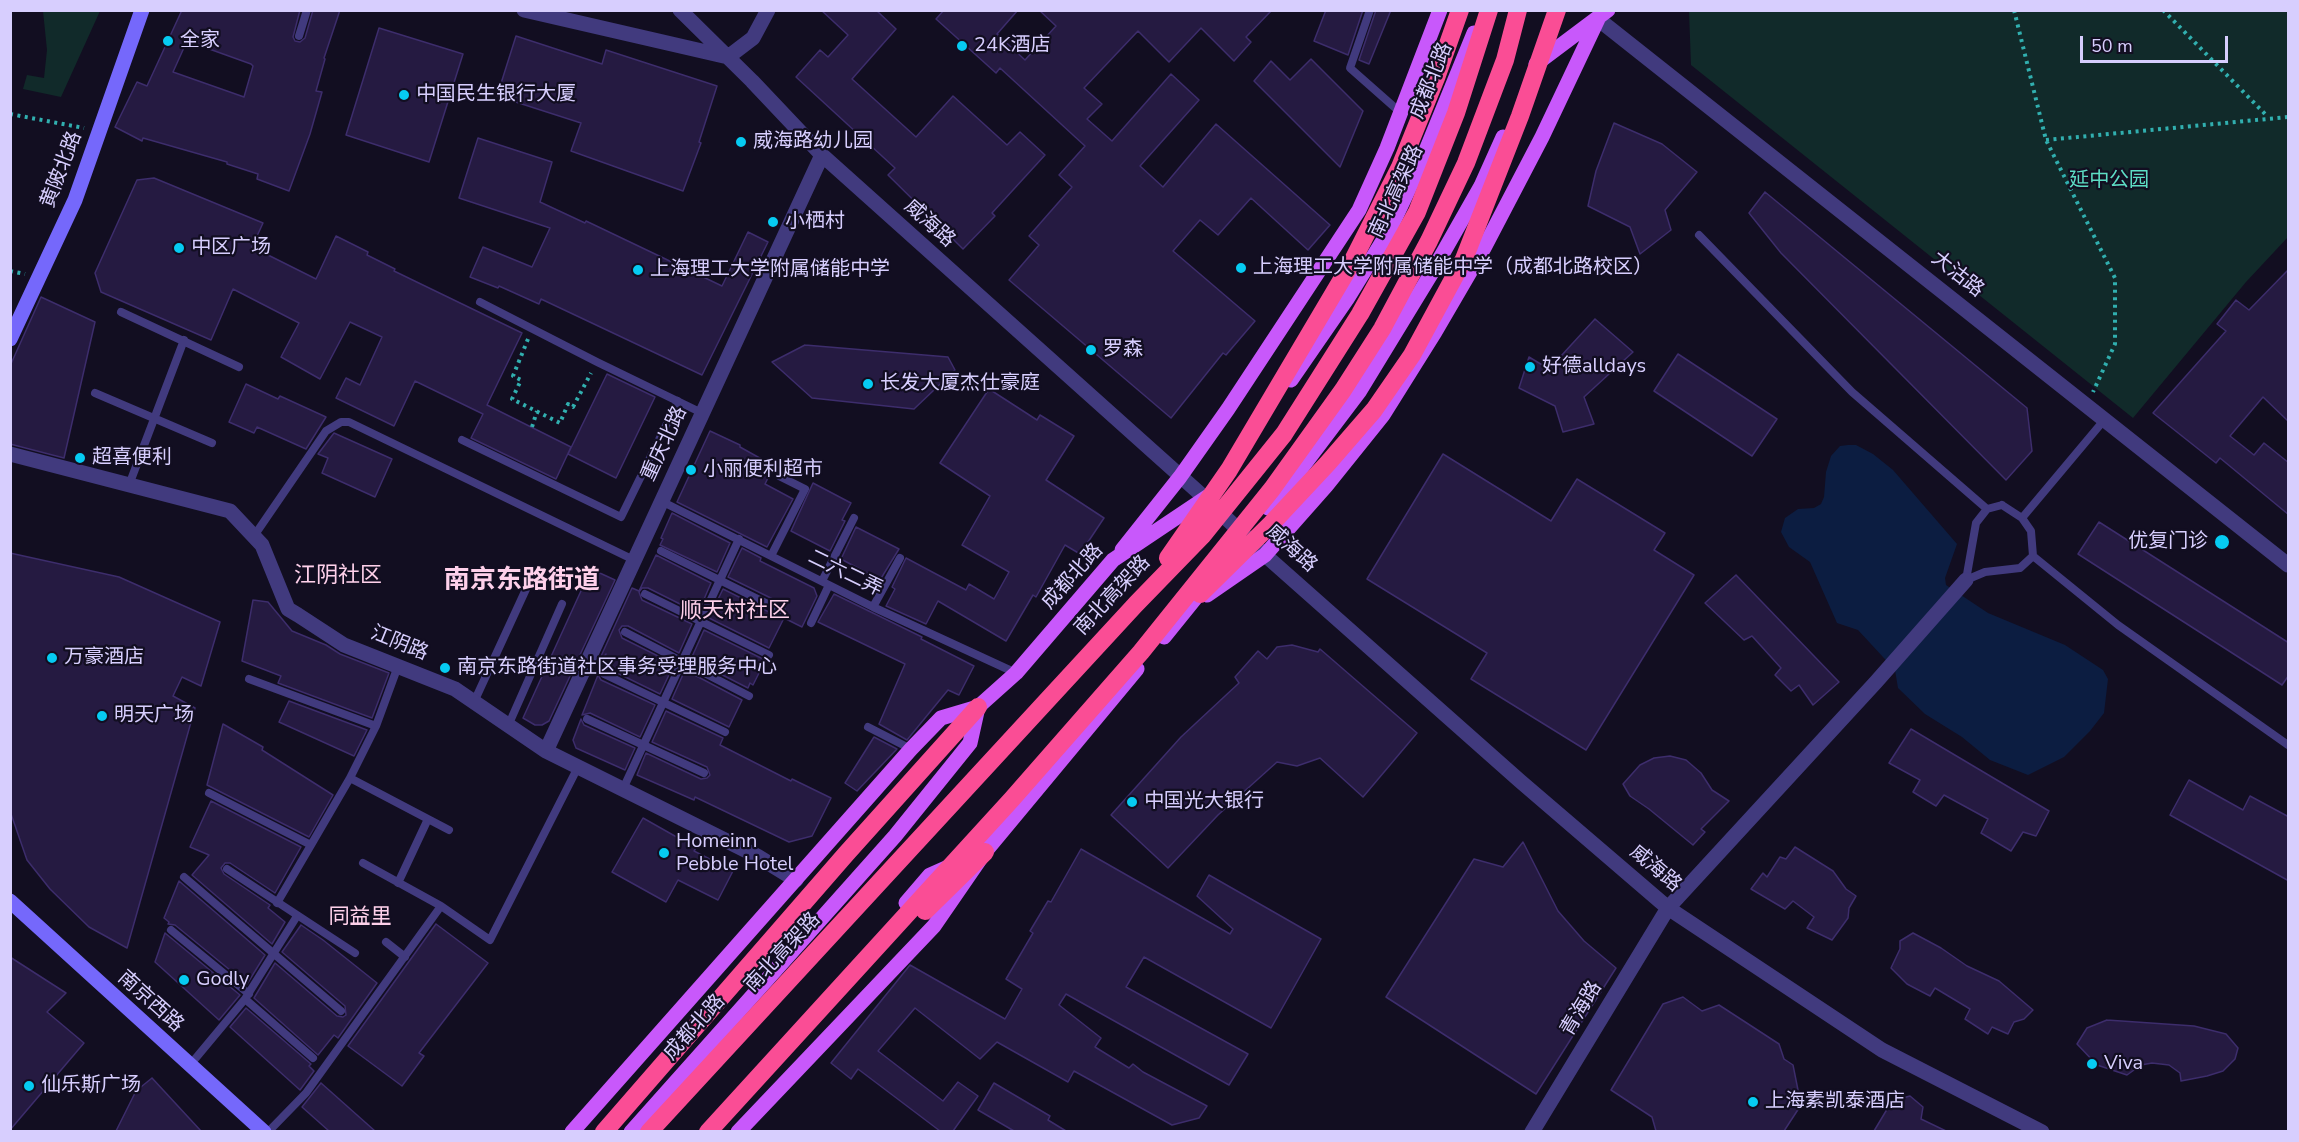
<!DOCTYPE html>
<meta charset="utf-8">
<style>
body{margin:0}
#map{position:relative;width:2299px;height:1142px;overflow:hidden;background:#120e21;font-family:"Nunito Sans",sans-serif}
canvas{display:block}
.frame{position:absolute;inset:0;border:12px solid #d7cefe;pointer-events:none}
.scale{position:absolute;left:2080px;top:36px;width:148px;height:27px;box-sizing:border-box;border:3px solid #d7cefe;border-top:0;padding-left:8px;font-size:18px;line-height:21px;white-space:nowrap;color:#d7cefe;-webkit-text-stroke:4px #120e21;paint-order:stroke}
</style>
<div id="map">
<canvas width="2299" height="1142"></canvas>
<div class="frame"></div>
<div class="scale">50 m</div>
</div>
<script>
const c = document.querySelector('canvas').getContext('2d');
c.lineJoin = 'round';
function fillPath(path, color) {
  c.fillStyle = color;
  c.fill(path, 'evenodd');
}
function toPath(rows) {
  const path = new Path2D();
  for (const r of rows) {
    path.moveTo(r[0], r[1]);
    for (let i = 2; i < r.length; i += 2) path.lineTo(r[i], r[i + 1]);
  }
  return path;
}
function trace(path, color, width, dash) {
  c.strokeStyle = color;
  c.lineWidth = width;
  c.lineCap = dash ? 'butt' : 'round';
  c.setLineDash(dash || []);
  c.stroke(path);
}
function label(font, color, halo, rows, align = 'center') {
  c.font = font + ' "Nunito Sans","Noto Sans SC",sans-serif';
  c.lineWidth = 4.5;
  c.setLineDash([]);
  c.textBaseline = 'middle';
  c.strokeStyle = halo;
  c.fillStyle = color;
  for (const [text, x, y, turn = 0] of rows) {
    c.save();
    c.translate(x, y);
    c.rotate((+turn || 0) * Math.PI / 180);
    c.textAlign = isNaN(turn) ? turn : align;
    if (halo) c.strokeText(text, 0, 0);
    c.fillText(text, 0, 0);
    c.restore();
  }
}
fillPath(toPath([
 [43,11,100,11,61,97,23,89,27,75,44,78,47,50],
 [1689,11,2288,11,2288,237,2246,282,2133,418,1691,65]
]), '#112a2a');
fillPath(toPath([
 [1848,445,1856,445,1873,454,1893,470,1957,544,1945,578,1946,585,1988,613,2065,645,2103,670,2108,679,2104,713,2090,731,2064,757,2028,775,1990,760,1962,737,1925,714,1898,688,1895,670,1858,630,1837,623,1810,562,1789,547,1781,532,1785,518,1798,509,1814,508,1821,504,1824,497,1826,472,1831,456,1840,446]
]), '#0c1d41');
const building = toPath([
 [182,10,300,10,293,37,295,41,300,42,305,38,313,10,340,10,324,58,325,59,316,91,322,92,310,134,289,191,257,179,258,174,227,164,227,162,143,138,142,141,115,127,137,82,147,86,182,10],
 [187,41,251,64,253,66,244,97,173,72,187,41],
 [821,10,876,10,896,29,852,79,916,137,953,96,1007,145,1020,132,1045,155,992,213,995,216,963,249,888,175,895,168,796,77,820,50,828,57,848,35,821,10],
 [944,10,1018,10,997,34,1025,60,1056,26,1039,10,1272,10,1246,37,1251,42,1234,61,1201,28,1169,62,1138,31,1084,88,1102,104,1087,119,1112,141,1171,74,1199,100,1140,166,1163,187,1216,124,1330,225,1308,250,1251,198,1218,235,1200,220,1173,251,1255,321,1226,355,1223,353,1171,418,1009,280,1039,245,1029,236,1072,187,1059,175,1085,146,1000,68,996,73,936,19,944,10],
 [1326,10,1363,10,1348,55,1314,41,1326,10],
 [1376,10,1391,10,1369,64,1359,60,1376,10],
 [379,28,463,54,429,162,346,135,379,28],
 [516,36,602,64,606,50,717,86,699,142,701,143,683,191,571,151,581,123,497,96,516,36],
 [1311,59,1363,111,1340,167,1254,81,1271,61,1290,80,1311,59],
 [1614,123,1662,144,1697,172,1665,210,1671,230,1640,254,1630,227,1588,206,1596,171,1614,123],
 [478,138,552,162,540,202,585,223,586,221,722,286,748,232,768,242,702,375,541,299,539,304,499,286,498,288,470,277,483,247,532,267,550,228,459,198,478,138],
 [154,178,263,223,252,247,316,279,336,236,368,252,367,255,395,269,394,271,522,333,487,405,571,447,556,479,471,438,483,414,415,381,394,426,336,398,346,378,360,385,382,337,350,322,320,379,281,357,299,323,233,289,211,340,101,292,95,273,137,180,154,178],
 [1765,192,2027,408,2032,451,2006,480,1781,253,1749,213,1765,192],
 [2289,269,2289,422,2263,397,2230,436,2254,455,2264,443,2289,463,2289,515,2220,458,2216,463,2153,413,2226,331,2217,324,2236,300,2249,310,2289,269],
 [41,297,95,322,64,458,10,444,10,366,41,297],
 [1595,319,1633,352,1584,397,1594,424,1563,432,1555,406,1519,388,1529,357,1549,369,1595,319],
 [805,345,948,357,955,370,914,409,812,398,772,362,805,345],
 [1678,354,1777,419,1752,456,1654,391,1678,354],
 [607,374,655,397,616,478,568,454,607,374],
 [246,384,278,399,280,396,326,417,306,449,257,427,254,433,229,422,246,384],
 [989,389,1037,420,1040,415,1074,436,1046,480,1104,518,1080,554,1065,545,1036,597,1033,595,1006,641,938,601,926,624,886,606,895,589,892,587,906,558,966,590,969,584,994,599,1009,572,962,545,990,496,940,463,989,389],
 [710,431,740,445,740,447,774,466,765,484,793,499,767,547,677,502,710,431],
 [334,433,392,459,375,497,322,473,328,458,318,454,334,433],
 [1443,454,1551,521,1577,479,1665,533,1654,550,1694,575,1586,750,1471,679,1487,653,1367,579,1443,454],
 [813,483,851,503,842,520,845,521,830,551,791,531,813,483],
 [672,513,730,543,717,572,660,545,663,539,661,538,672,513],
 [2099,522,2289,643,2289,675,2282,685,2078,554,2099,522],
 [856,527,899,549,880,580,841,559,856,527],
 [742,548,761,558,760,561,814,588,817,596,802,627,784,618,769,648,709,618,723,589,777,616,783,616,786,612,783,604,728,577,742,548],
 [10,553,119,577,220,622,201,686,182,677,173,696,195,708,127,948,89,927,50,889,27,860,10,811,10,553],
 [656,555,711,583,698,613,648,588,642,588,639,592,642,600,692,624,679,653,628,626,622,626,619,630,622,638,674,664,660,694,607,668,600,669,606,654,597,665,632,588,639,591,656,555],
 [591,569,615,580,549,721,542,725,535,725,523,718,591,569],
 [1736,575,1839,682,1813,705,1799,685,1791,691,1775,675,1781,668,1752,636,1744,640,1705,603,1736,575],
 [834,594,922,637,921,639,974,666,959,695,948,690,907,740,879,724,905,664,818,622,834,594],
 [253,600,268,602,292,631,326,645,340,654,389,673,372,718,278,683,281,676,242,661,253,600],
 [704,630,763,659,761,664,763,665,753,685,750,683,748,688,691,659,704,630],
 [1292,645,1318,652,1320,649,1417,733,1363,797,1320,758,1297,766,1277,762,1218,815,1168,868,1111,815,1181,737,1239,683,1235,677,1258,651,1267,659,1277,647,1292,645],
 [685,670,742,700,729,727,672,699,685,670],
 [598,675,601,680,655,705,640,737,590,713,582,715,598,675],
 [289,701,367,730,354,756,279,722,289,701],
 [666,711,723,738,720,745,791,781,792,779,831,798,812,836,789,842,695,797,694,800,637,775,646,753,701,779,707,778,710,775,707,767,652,742,666,711],
 [581,719,584,725,635,748,625,770,576,748,573,740,581,719],
 [223,724,263,747,262,750,333,795,309,837,207,785,223,724],
 [1911,729,2049,811,2036,836,2023,832,2011,851,1981,833,1988,819,1944,795,1936,806,1913,792,1920,780,1889,763,1911,729],
 [874,737,897,749,857,791,845,783,874,737],
 [1670,756,1686,760,1701,773,1712,790,1729,801,1701,829,1705,832,1693,845,1649,809,1630,796,1623,784,1640,765,1654,758,1670,756],
 [2189,780,2243,810,2250,796,2289,817,2289,881,2170,815,2189,780],
 [211,801,301,847,275,893,230,863,225,863,221,868,224,874,270,905,268,908,285,922,272,944,192,875,209,855,190,847,211,801],
 [643,818,696,848,694,851,733,871,718,900,678,880,666,902,612,872,643,818],
 [1523,842,1558,911,1584,941,1616,968,1536,1094,1386,997,1474,859,1503,867,1523,842],
 [1795,847,1833,871,1846,889,1856,896,1849,908,1848,918,1832,940,1807,928,1814,917,1793,901,1785,909,1751,889,1763,873,1767,877,1780,857,1786,859,1795,847],
 [1081,849,1230,934,1233,929,1197,896,1209,875,1321,939,1271,1028,1144,957,1126,987,1248,1054,1229,1085,1066,994,1059,1005,1101,1038,1095,1047,1129,1068,1133,1064,1143,1072,1207,1106,1199,1118,1172,1125,1074,1071,1068,1082,997,1042,980,1059,915,1008,878,1051,943,1101,958,1082,978,1096,953,1131,940,1131,858,1069,851,1079,831,1063,910,965,1005,1019,1022,989,1006,979,1033,933,1030,931,1048,901,1051,902,1081,849],
 [179,881,265,955,247,984,175,925,168,924,169,922,164,918,179,881],
 [436,924,488,963,419,1053,424,1056,402,1086,348,1046,436,924],
 [301,925,323,940,377,983,338,1038,334,1035,318,1055,254,998,275,963,337,1016,343,1017,346,1015,345,1006,282,952,301,925],
 [165,933,240,995,219,1020,155,962,165,933],
 [1913,933,1941,948,1967,966,1999,981,2033,1010,2024,1019,2014,1022,2008,1034,1992,1027,1988,1034,1965,1019,1970,1009,1935,988,1930,996,1907,984,1891,968,1900,949,1900,941,1913,933],
 [10,957,66,993,47,1012,84,1043,10,1130,10,957],
 [1683,997,1702,1011,1719,1005,1779,1044,1784,1059,1793,1065,1801,1105,1784,1131,1656,1131,1652,1117,1611,1090,1663,1004,1683,997],
 [246,1008,311,1064,309,1066,314,1071,300,1090,230,1027,246,1008],
 [2107,1020,2194,1026,2226,1034,2238,1048,2235,1059,2223,1071,2207,1076,2181,1081,2180,1073,2169,1065,2152,1063,2141,1065,2127,1075,2097,1065,2077,1044,2087,1028,2107,1020],
 [152,1078,201,1131,116,1131,136,1091,152,1078],
 [321,1083,375,1131,329,1131,302,1107,321,1083],
 [994,1083,1050,1116,1048,1120,1066,1131,1014,1131,978,1110,994,1083],
 [1910,1096,1923,1107,1921,1119,1946,1131,1874,1131,1892,1101,1910,1096]
]);
fillPath(building, '#251a41');
trace(building, '#3d2d6c', 1.5);
trace(toPath([
 [2014,10,2046,140,2115,278,2115,344,2093,392],
 [2163,10,2268,117],
 [10,114,84,128],
 [2046,140,2288,117],
 [10,271,25,274],
 [528,339,513,376,521,380,512,399,560,423,568,404,573,407,591,373],
 [532,427,537,411]
]), '#31afaf', 4, [3, 4.5]);
trace(toPath([
 [1370,10,1350,68,1401,113],
 [299,36,307,10],
 [1699,235,1852,392,1987,509],
 [480,302,597,362,702,413],
 [121,312,239,367],
 [95,393,212,443],
 [462,440,621,517,678,401],
 [129,485,184,340],
 [661,501,873,607,1016,673],
 [2002,505,2022,518,2031,531,2033,556,2020,568,1985,572,1966,580,1976,523,1987,509,2002,505],
 [2022,518,2105,419],
 [254,536,326,431,341,422,349,422,634,560],
 [661,551,780,610],
 [771,556,805,489,779,476],
 [2033,556,2118,625,2288,745],
 [822,581,854,518],
 [645,594,769,655],
 [873,607,900,558],
 [811,623,829,585],
 [625,632,749,696],
 [604,674,725,732],
 [249,679,376,726],
 [474,702,527,587],
 [587,719,704,773],
 [508,726,562,604],
 [868,727,911,749],
 [350,778,376,726,398,666],
 [623,789,739,539],
 [209,793,311,845,277,903],
 [311,845,350,778,428,819],
 [363,863,441,906],
 [227,869,355,953],
 [184,877,341,1011],
 [398,883,428,819,449,830],
 [171,930,249,994],
 [386,942,405,957],
 [245,999,313,1058],
 [190,1065,245,999,297,916],
 [268,1132,306,1093,441,906,490,940,578,767]
]), '#413a7e', 8);
trace(toPath([
 [524,10,728,57],
 [680,10,752,81,822,155,1206,499,1265,555,1520,781,1668,908,1882,1050,2042,1132],
 [1598,19,2288,565],
 [728,57,753,38,768,10],
 [10,454,230,511,262,545,288,609,298,615,344,645,455,689,546,751,757,856,796,880],
 [546,751,822,155],
 [1532,1132,1668,908,1876,682,1966,580]
]), '#413a7e', 15);
trace(toPath([
 [10,339,75,200,142,10],
 [10,901,264,1132]
]), '#7568fb', 15);
trace(toPath([
 [1536,64,1608,10],
 [1291,380,1347,299,1389,231,1420,165,1474,33],
 [1268,508,1297,474,1359,392,1431,274,1481,186,1503,137],
 [1122,550,1180,477,1228,409,1359,210,1387,148,1440,10],
 [1207,595,1265,555,1326,486,1383,415,1435,332,1484,248,1542,137,1598,19],
 [1164,637,1206,585],
 [906,903,930,875,948,867],
 [572,1132,911,749,941,718,978,707],
 [631,1132,895,836,970,743,978,707,1016,673,1113,560,1207,497],
 [738,1132,934,926,985,852,1137,669]
]), '#c858fb', 15);
trace(toPath([
 [1168,558,1229,470,1351,264,1400,167,1436,78,1460,10],
 [1200,594,1271,524,1328,463,1374,410,1412,355,1464,259,1520,116,1557,10],
 [925,911,985,852],
 [604,1132,846,854,978,707],
 [649,1132,1136,604,1202,536,1284,434,1360,314,1417,212,1456,113,1489,10],
 [708,1132,1012,799,1141,652,1272,489,1343,390,1382,329,1429,241,1466,163,1505,60,1518,10]
]), '#fa4d95', 18);
for (const [x, y, r, color] of [
 [168,41,6,"#06cbf2"],
 [962,46,6,"#06cbf2"],
 [404,95,6,"#06cbf2"],
 [741,142,6,"#06cbf2"],
 [773,222,6,"#06cbf2"],
 [179,248,6,"#06cbf2"],
 [1241,268,6,"#06cbf2"],
 [638,270,6,"#06cbf2"],
 [1091,350,6,"#06cbf2"],
 [1530,367,6,"#06cbf2"],
 [868,384,6,"#06cbf2"],
 [80,458,6,"#06cbf2"],
 [691,470,6,"#06cbf2"],
 [2222,542,8,"#06cbf2"],
 [52,658,6,"#06cbf2"],
 [445,668,6,"#06cbf2"],
 [102,716,6,"#06cbf2"],
 [1132,802,6,"#06cbf2"],
 [664,853,6,"#06cbf2"],
 [184,980,6,"#06cbf2"],
 [2092,1064,6,"#06cbf2"],
 [29,1086,6,"#06cbf2"],
 [1753,1102,6,"#06cbf2"]
]) {
  const dot = new Path2D();
  dot.arc(x, y, r, 0, 2 * Math.PI);
  c.fillStyle = color;
  c.fill(dot);
  trace(dot, '#120e21', 2);
}
label('20px', '#d7cefe', '#120e21', [
 ["全家",180,41],
 ["24K酒店",974,46],
 ["中国民生银行大厦",416,95],
 ["威海路幼儿园",753,142],
 ["小栖村",785,222],
 ["中区广场",191,248],
 ["上海理工大学附属储能中学（成都北路校区）",1253,268],
 ["上海理工大学附属储能中学",650,270],
 ["罗森",1103,350],
 ["好德alldays",1542,367],
 ["长发大厦杰仕豪庭",880,384],
 ["超喜便利",92,458],
 ["小丽便利超市",703,470],
 ["优复门诊",2208,542,"right"],
 ["万豪酒店",64,658],
 ["南京东路街道社区事务受理服务中心",457,668],
 ["明天广场",114,716],
 ["中国光大银行",1144,802],
 ["Homeinn",676,842],
 ["Pebble Hotel",676,865],
 ["Godly",196,980],
 ["Viva",2104,1064],
 ["仙乐斯广场",41,1086],
 ["上海素凯泰酒店",1765,1102]
], 'left');
label('20px', '#d7cefe', '#120e21', [
 ["成都北路",1432,81,-68],
 ["黄陂北路",62,170,-69],
 ["南北高架路",1397,192,-65],
 ["威海路",929,224,42],
 ["大沽路",1957,275,38],
 ["重庆北路",665,444,-65],
 ["威海路",1291,549,42],
 ["二六二弄",845,574,26],
 ["成都北路",1073,577,-48],
 ["南北高架路",1113,596,-47],
 ["江阴路",399,644,22],
 ["威海路",1655,869,40],
 ["南北高架路",783,953,-47],
 ["南京西路",150,1002,42],
 ["青海路",1582,1009,-59],
 ["成都北路",695,1028,-48]
]);
label('20px', '#5ddcc4', '#120e21', [
 ["延中公园",2109,181]
]);
label('21px', '#fed0ea', '#120e21', [
 ["同益里",360,918]
]);
label('22px', '#fed0ea', '#120e21', [
 ["江阴社区",338,577],
 ["顺天村社区",735,612]
]);
label('bold 26px', '#fed0ea', '#120e21', [
 ["南京东路街道",522,582]
]);
</script>
